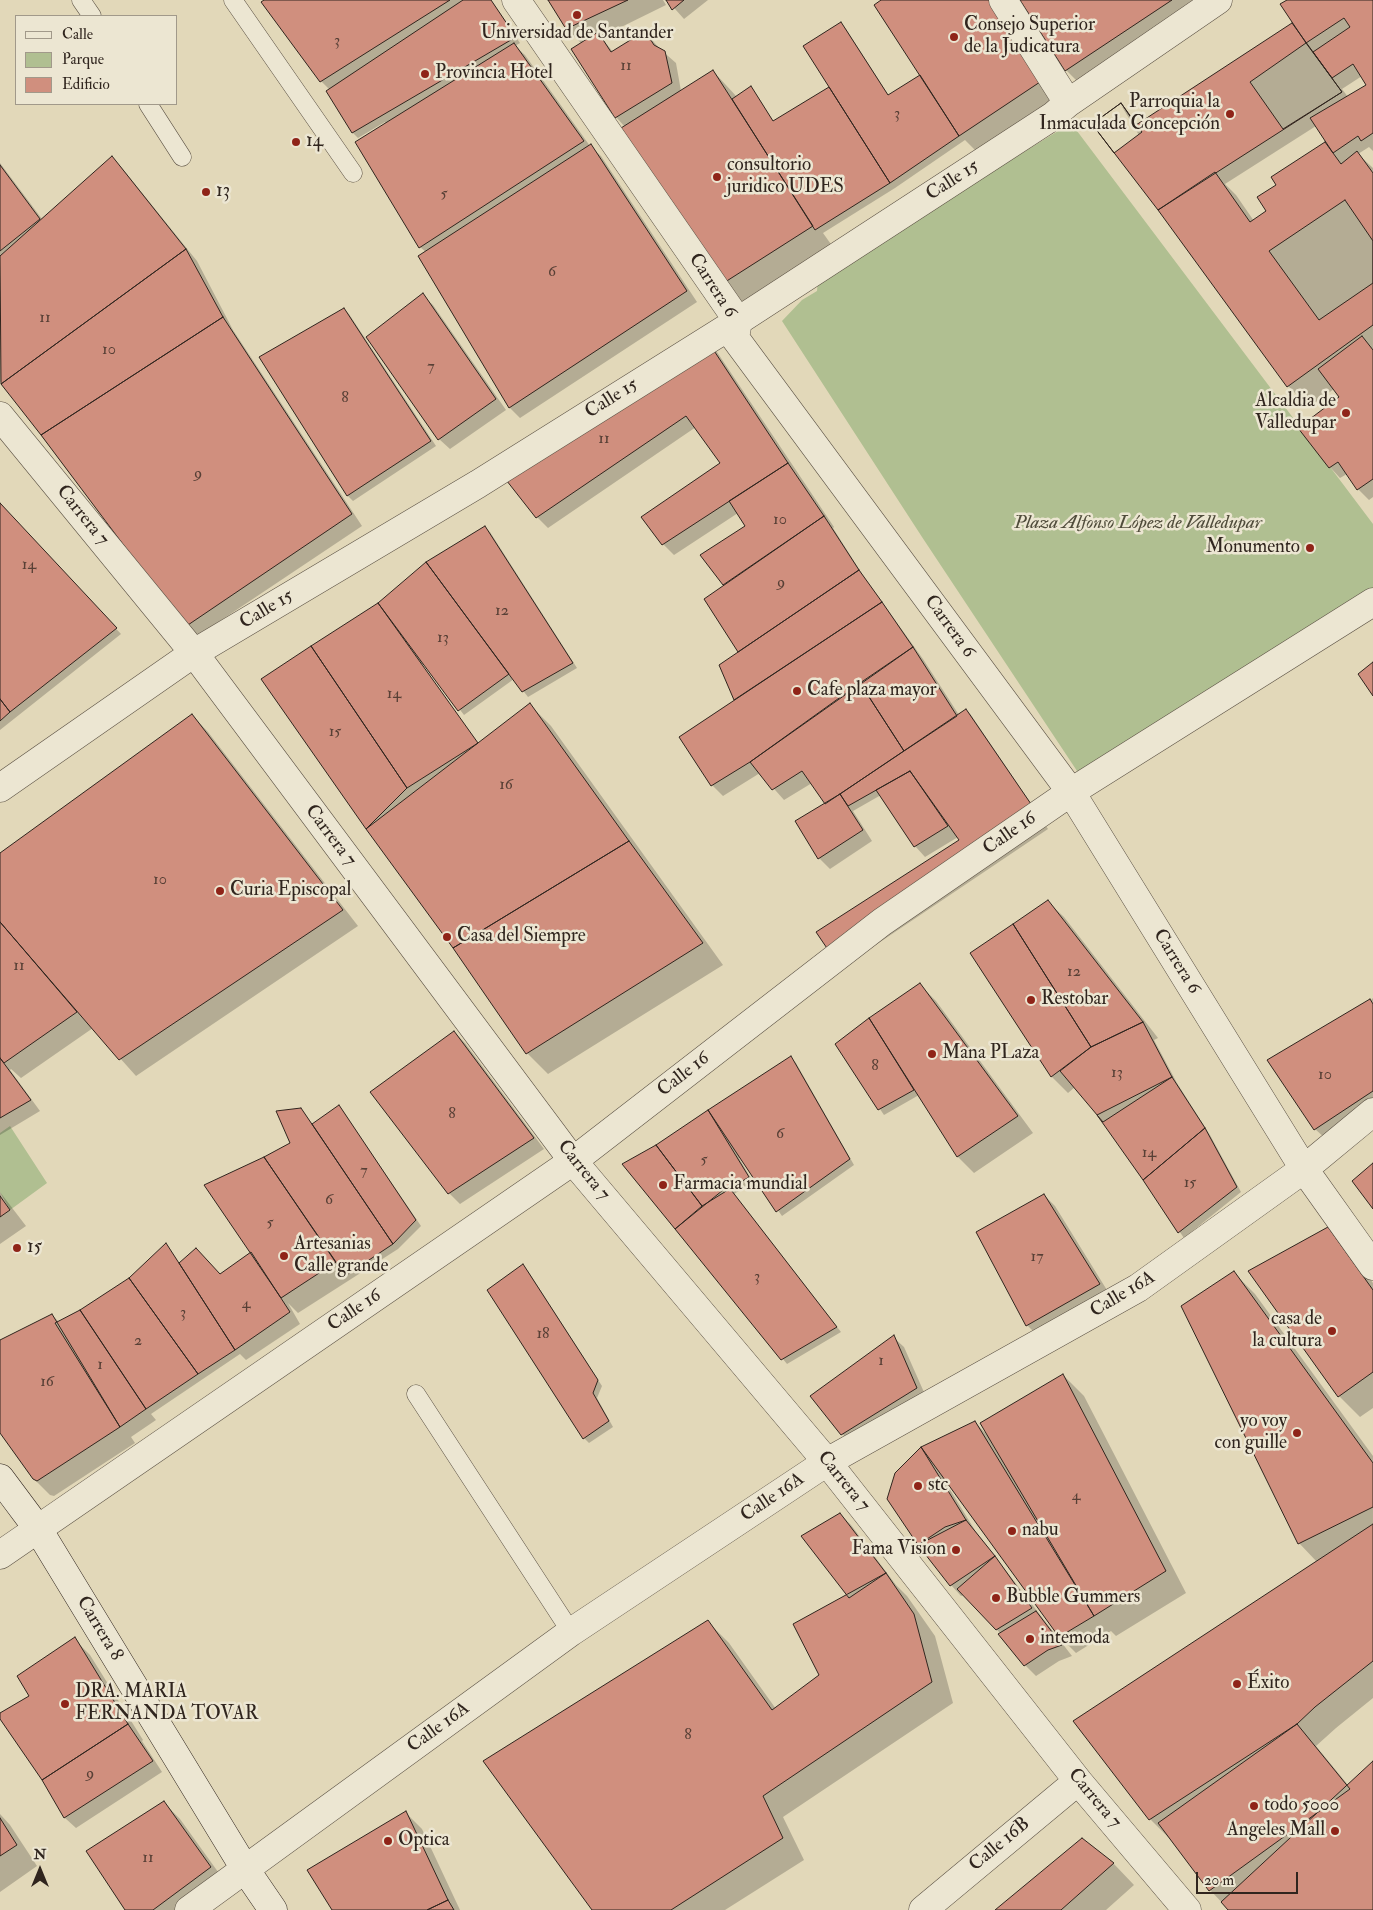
<!DOCTYPE html>
<meta charset="utf-8">
<style>
body{margin:0}
#map{position:relative;width:1373px;height:1910px;overflow:hidden;background:#e2d8b9;font-family:"IM FELL Double Pica",serif}
canvas{display:block}
.legend{position:absolute;left:15px;top:15px;width:162px;height:90px;box-sizing:border-box;background:#ece6d2;border:1px solid #a1998a;margin:0;padding:6px 9px;list-style:none;font-size:15px;color:#30251e}
.legend li{display:flex;align-items:center;gap:10px;height:25px}
.legend b{width:25px;border:1px solid #a1998a}
.north{position:absolute;left:15px;top:1845px;width:50px;height:50px;-webkit-text-stroke:4px #ece6d2;paint-order:stroke;rotate:0deg;font-size:14px;font-weight:700;line-height:20px;text-align:center;color:#30251e}
.north::after{content:'';display:block;margin:auto;width:18px;height:22px;background:#30251e;clip-path:polygon(50% 0,100% 100%,50% 72%,0 100%)}
.scale{position:absolute;left:1196px;top:1872px;width:102px;height:22px;box-sizing:border-box;border:2px solid #30251e;border-top:0;padding-left:6px;font-size:15px;line-height:18px;white-space:nowrap;color:#30251e;-webkit-text-stroke:4px #ece6d2;paint-order:stroke}
</style>
<div id="map">
<canvas width="1373" height="1910"></canvas>
<ul class="legend">
<li><b style="height:6px;background:#ece6d2"></b>Calle</li>
<li><b style="height:14px;background:#b0bf91"></b>Parque</li>
<li><b style="height:14px;background:#d08f7e"></b>Edificio</li>
</ul>
<div class="north">N</div>
<div class="scale">20 m</div>
</div>
<script>
const c = document.querySelector('canvas').getContext('2d');
c.lineJoin = 'round';
function fillPath(path, color) {
  c.fillStyle = color;
  c.fill(path, 'evenodd');
}
function toPath(rows) {
  const path = new Path2D();
  for (const r of rows) {
    path.moveTo(r[0], r[1]);
    for (let i = 2; i < r.length; i += 2) path.lineTo(r[i], r[i + 1]);
  }
  return path;
}
function trace(path, color, width, dash) {
  c.strokeStyle = color;
  c.lineWidth = width;
  c.lineCap = dash ? 'butt' : 'round';
  c.setLineDash(dash || []);
  c.stroke(path);
}
function label(font, color, halo, rows, align = 'center') {
  c.font = font + ' "IM FELL Double Pica",serif';
  c.lineWidth = 5;
  c.setLineDash([]);
  c.textBaseline = 'middle';
  c.strokeStyle = halo;
  c.fillStyle = color;
  for (const [text, x, y, turn = 0] of rows) {
    c.save();
    c.translate(x, y);
    c.rotate((+turn || 0) * Math.PI / 180);
    c.textAlign = isNaN(turn) ? turn : align;
    if (halo) c.strokeText(text, 0, 0);
    c.fillText(text, 0, 0);
    c.restore();
  }
}
fillPath(toPath([
 [1071,123,1373,524,1373,602,1085,783,922,537,782,321,802,300,817,291,818,279],
 [10,1126,47,1183,10,1210,0,1192,0,1133]
]), '#b0bf91');
fillPath(toPath([
 [267,0,491,0,520,43,515,46,525,55,590,146,601,156,697,302,520,418,510,408,426,252,420,247,385,122,358,138,353,133,328,92,330,90,321,81,262,3],
 [549,0,663,0,666,5,601,37,613,52,645,32,660,49,676,63,681,91,713,71,737,97,751,88,774,122,831,87,841,24,846,29,889,96,924,81,883,0,993,0,1056,98,976,151,965,140,895,188,823,233,833,247,744,304,723,283,625,127,616,117,582,44,567,29],
 [667,0,708,0,684,19],
 [1022,0,1199,0,1077,81,1066,70],
 [1289,0,1373,0,1373,151,1369,147,1358,154,1373,168,1373,497,1369,500,1358,489,1347,474,1340,478,1330,467,1340,398,1334,389,1309,407,1288,386,1121,105,1138,125,1294,23],
 [1362,76,1367,86,1348,97,1342,89],
 [1316,126,1333,152,1325,144,1278,185,1268,211,1254,221,1236,195,1225,184],
 [112,157,122,168,197,261,233,330,362,526,196,637,186,626,0,381,0,163,42,219],
 [422,295,433,305,506,410,450,449,439,439],
 [344,309,349,314,436,446,353,501,348,496,261,357],
 [715,349,834,527,833,528,864,577,923,659,959,715,966,710,971,715,1048,829,843,967,961,841,958,837,925,857,915,846,881,795,853,811,872,841,830,869,819,858,796,822,827,804,812,783,784,800,760,773,723,796,712,785,735,700,721,665,740,652,705,599,725,586,702,555,746,526,738,513,674,555,663,544,722,464,696,427,548,528,537,517],
 [0,504,121,634,0,730],
 [485,527,490,532,577,668,528,697,514,679,464,715,424,663,422,665,478,744,530,705,551,726,723,965,548,1074,527,1053,454,947,367,828,262,679,379,604],
 [192,715,208,732,358,926,136,1076,93,1028,21,1078,11,1069,10,1070,40,1111,0,1135,0,854],
 [1047,901,1064,917,1158,1038,1154,1040,1177,1083,1210,1135,1241,1192,1184,1238,1098,1115,1075,1087,1068,1093,1052,1077,972,953],
 [920,985,936,1001,1033,1133,974,1173,958,1157,919,1095,884,1115,836,1044],
 [1373,998,1373,1109,1326,1139,1315,1129,1370,1001],
 [454,1032,465,1043,544,1149,460,1204,449,1193],
 [791,1058,796,1063,854,1165,782,1216,741,1157,739,1158,753,1182,734,1194,841,1332,787,1364,624,1164,657,1146],
 [339,1106,421,1226,398,1249,298,1313,288,1303,300,1324,246,1360,240,1354,151,1414,156,1420,131,1437,135,1443,54,1496,50,1495,34,1479,0,1431,0,1341,52,1315,59,1322,80,1311,130,1279,166,1245,180,1264,220,1276,252,1253,265,1158,291,1143,301,1109,313,1125],
 [0,1192,26,1226,0,1244],
 [1044,1195,1055,1206,1110,1295,1038,1336,1027,1325,977,1232],
 [1328,1228,1349,1249,1373,1283,1373,1408,1360,1417,1339,1396,1250,1271],
 [523,1266,528,1271,602,1386,597,1398,613,1427,589,1443,584,1438,489,1291],
 [1234,1273,1255,1294,1373,1456,1373,1698,1336,1728,1316,1746,1348,1785,1373,1762,1373,1910,1229,1910,1210,1890,1171,1840,1150,1819,1317,1562,1299,1543],
 [893,1337,904,1347,927,1399,853,1444,842,1434],
 [1063,1375,1084,1396,1186,1593,1116,1636,1111,1631,1076,1653,1059,1636,947,1482,946,1483,976,1532,1072,1656,1059,1661,1036,1676,1025,1665,1000,1634,1001,1634,964,1595,961,1596,951,1585,919,1544,921,1448,975,1422,988,1436],
 [840,1514,851,1525,896,1585,907,1596,935,1636,953,1703,783,1817,804,1860,725,1910,594,1910,708,1622,729,1643,776,1709,821,1675,848,1595],
 [74,1639,90,1655,143,1740,142,1741,162,1772,76,1828,65,1818,43,1779,0,1717,0,1714,31,1696],
 [164,1803,180,1819,226,1883,190,1910,126,1910],
 [406,1813,422,1829,460,1910,334,1910],
 [0,1814,10,1825,37,1866,0,1892],
 [1082,1840,1114,1864,1134,1885,1106,1910,997,1910]
]), '#0003');
const building = toPath([
 [264,0,450,0,320,82,261,2,264,0],
 [463,0,491,0,516,37,352,133,326,91,463,0],
 [548,0,628,0,566,29,548,0],
 [666,0,684,0,672,10,666,0],
 [881,0,989,0,1034,68,1040,82,959,136,874,5,881,0],
 [1020,0,1172,0,1065,71,1020,0],
 [1287,0,1373,0,1373,133,1361,141,1358,136,1333,153,1310,118,1366,85,1353,64,1332,78,1313,52,1350,27,1344,18,1306,43,1280,4,1287,0],
 [841,22,888,95,920,75,959,136,890,183,803,46,841,22],
 [1292,23,1342,92,1158,210,1092,124,1121,103,1136,125,1292,23],
 [645,31,654,45,665,51,672,83,615,118,571,49,598,32,611,52,645,31],
 [514,43,584,141,419,248,355,142,514,43],
 [1306,43,1342,92,1283,129,1250,82,1306,43],
 [713,70,813,226,722,284,621,128,713,70],
 [751,86,773,121,829,87,890,183,815,230,732,99,751,86],
 [1121,103,1142,132,1114,153,1092,124,1121,103],
 [1325,142,1341,164,1357,151,1373,173,1373,325,1287,387,1158,210,1215,172,1250,222,1266,211,1257,197,1276,185,1271,177,1325,142],
 [591,144,687,291,509,408,418,256,591,144],
 [112,156,186,249,1,384,0,256,112,156],
 [0,165,40,219,0,251,0,165],
 [1345,200,1373,241,1373,283,1319,320,1269,251,1345,200],
 [186,249,223,317,41,435,1,384,186,249],
 [423,293,496,399,438,440,366,337,423,293],
 [344,308,431,441,347,496,259,357,344,308],
 [223,317,352,514,185,627,41,435,223,317],
 [1362,336,1373,350,1373,479,1357,490,1338,462,1329,468,1298,428,1339,397,1318,369,1362,336],
 [705,337,788,463,662,545,641,517,720,463,686,416,536,518,503,476,705,337],
 [788,463,824,516,723,585,700,555,745,526,729,501,788,463],
 [0,503,117,628,10,712,0,699,0,503],
 [824,516,859,570,738,652,704,599,824,516],
 [485,526,573,663,522,692,426,562,485,526],
 [426,562,509,674,458,711,378,603,426,562],
 [859,570,882,602,734,700,719,665,859,570],
 [882,602,913,647,750,762,711,786,679,737,882,602],
 [378,603,478,743,407,788,311,646,378,603],
 [311,646,407,788,366,829,261,679,311,646],
 [913,647,957,716,904,751,860,683,913,647],
 [1373,662,1373,696,1358,674,1373,662],
 [860,683,904,751,825,804,802,771,772,790,750,762,860,683],
 [0,699,10,712,0,721,0,699],
 [530,703,629,841,453,948,366,829,530,703],
 [966,709,1044,823,837,963,816,932,959,840,910,771,848,806,840,794,966,709],
 [192,714,343,910,119,1060,0,922,0,853,192,714],
 [910,771,948,826,914,847,876,790,910,771],
 [840,794,863,830,818,859,795,821,840,794],
 [629,841,703,943,526,1054,453,948,629,841],
 [1048,900,1143,1022,1091,1047,1013,924,1048,900],
 [0,922,77,1012,4,1063,0,1058,0,922],
 [1013,924,1091,1047,1051,1077,970,953,1013,924],
 [920,983,1018,1116,957,1157,869,1018,920,983],
 [1370,999,1373,1004,1373,1091,1314,1130,1267,1060,1370,999],
 [869,1018,914,1090,878,1110,835,1044,869,1018],
 [1143,1022,1172,1077,1103,1122,1060,1071,1091,1047,1143,1022],
 [454,1031,534,1138,448,1194,370,1092,454,1031],
 [791,1056,850,1159,776,1212,708,1110,791,1056],
 [0,1058,31,1100,0,1118,0,1058],
 [1172,1077,1205,1128,1143,1180,1097,1115,1172,1077],
 [339,1105,416,1220,393,1244,312,1124,339,1105],
 [301,1108,393,1244,345,1276,264,1157,290,1143,276,1111,301,1108],
 [708,1110,749,1177,702,1206,656,1145,708,1110],
 [1205,1128,1237,1187,1178,1233,1143,1180,1205,1128],
 [656,1145,702,1206,675,1229,622,1164,656,1145],
 [264,1157,336,1262,281,1298,204,1185,264,1157],
 [1373,1163,1373,1209,1352,1181,1373,1163],
 [728,1186,837,1327,781,1360,675,1229,728,1186],
 [1044,1194,1100,1284,1026,1326,976,1232,1044,1194],
 [0,1196,10,1210,0,1217,0,1196],
 [1328,1227,1373,1290,1373,1372,1338,1397,1248,1271,1328,1227],
 [166,1243,235,1350,198,1374,129,1278,166,1243],
 [196,1248,220,1274,251,1252,290,1312,235,1350,179,1263,196,1248],
 [523,1264,598,1380,593,1393,609,1421,583,1439,487,1290,523,1264],
 [1234,1271,1373,1463,1373,1507,1298,1544,1181,1306,1234,1271],
 [129,1278,198,1374,146,1409,80,1310,129,1278],
 [80,1310,146,1409,120,1427,55,1323,80,1310],
 [52,1314,120,1427,37,1481,33,1479,0,1433,0,1340,52,1314],
 [894,1335,917,1388,841,1435,810,1396,894,1335],
 [1063,1374,1166,1571,1094,1616,980,1423,1063,1374],
 [975,1421,1094,1616,1059,1637,921,1447,975,1421],
 [921,1447,966,1520,945,1527,918,1545,887,1499,895,1473,921,1447],
 [840,1513,886,1573,849,1598,801,1536,840,1513],
 [966,1520,995,1556,950,1586,918,1545,966,1520],
 [1373,1524,1373,1661,1315,1707,1297,1724,1149,1820,1073,1721,1373,1524],
 [995,1556,1032,1608,996,1630,957,1589,995,1556],
 [886,1573,914,1614,932,1682,763,1796,783,1838,671,1910,592,1910,483,1761,708,1620,772,1710,819,1675,793,1624,886,1573],
 [1036,1611,1062,1645,1048,1650,1024,1666,998,1634,1036,1611],
 [75,1637,128,1724,42,1780,0,1719,0,1713,29,1696,17,1676,75,1637],
 [128,1724,153,1761,64,1818,42,1780,128,1724],
 [1297,1724,1350,1789,1209,1891,1158,1823,1297,1724],
 [1373,1761,1373,1910,1228,1910,1221,1902,1373,1761],
 [164,1801,211,1867,153,1910,125,1910,86,1851,164,1801],
 [406,1811,448,1900,427,1910,332,1910,307,1870,406,1811],
 [0,1818,17,1845,0,1856,0,1818],
 [1082,1838,1114,1863,1061,1910,995,1910,1082,1838],
 [448,1900,454,1910,427,1910,448,1900]
]);
fillPath(building, '#d08f7e');
trace(building, '#30251e', 1);
const lane = toPath([
 [81,0,92,16],
 [233,0,353,173],
 [148,104,182,157],
 [416,1394,571,1632]
]);
const street = toPath([
 [516,0,738,321,735,338,1071,792,1304,1169,1373,1266],
 [1003,0,1068,103],
 [0,416,194,653,573,1161,827,1462,1078,1781,1187,1910],
 [0,788,194,653,478,484,738,321,1053,116,1068,103,1218,0],
 [0,1555,573,1161,882,922,1071,792,1373,602],
 [189,1910,571,1632,827,1462,1138,1288,1304,1169,1373,1112],
 [923,1910,1078,1781]
]);
const secondary = toPath([
 [0,1478,38,1529,245,1869,273,1910]
]);
trace(lane, '#5c5245', 19);
trace(street, '#5c5245', 29);
trace(secondary, '#30251e', 29);
trace(lane, '#ece6d2', 18);
trace(street, '#ece6d2', 28);
trace(secondary, '#ece6d2', 28);
for (const [x, y, r, color] of [
 [577,15,5,"#8f2418"],
 [954,37,5,"#8f2418"],
 [425,74,5,"#8f2418"],
 [1230,114,5,"#8f2418"],
 [296,142,5,"#8f2418"],
 [717,177,5,"#8f2418"],
 [206,192,5,"#8f2418"],
 [1346,413,5,"#8f2418"],
 [1310,548,5,"#8f2418"],
 [797,691,5,"#8f2418"],
 [220,891,5,"#8f2418"],
 [447,937,5,"#8f2418"],
 [1031,1000,5,"#8f2418"],
 [932,1054,5,"#8f2418"],
 [663,1185,5,"#8f2418"],
 [17,1248,5,"#8f2418"],
 [284,1256,5,"#8f2418"],
 [1332,1331,5,"#8f2418"],
 [1297,1433,5,"#8f2418"],
 [918,1486,5,"#8f2418"],
 [1012,1531,5,"#8f2418"],
 [956,1550,5,"#8f2418"],
 [996,1598,5,"#8f2418"],
 [1030,1639,5,"#8f2418"],
 [1237,1684,5,"#8f2418"],
 [65,1704,5,"#8f2418"],
 [1254,1806,5,"#8f2418"],
 [1335,1831,5,"#8f2418"],
 [388,1841,5,"#8f2418"]
]) {
  const dot = new Path2D();
  dot.arc(x, y, r, 0, 2 * Math.PI);
  c.fillStyle = color;
  c.fill(dot);
  trace(dot, '#ece6d2', 2);
}
label('16px', '#584036', null, [
 ["3",337,42],
 ["11",626,67],
 ["3",897,115],
 ["5",444,195],
 ["6",552,273],
 ["11",45,319],
 ["10",109,351],
 ["7",431,368],
 ["8",345,399],
 ["11",604,440],
 ["9",198,475],
 ["10",780,521],
 ["14",29,566],
 ["9",781,584],
 ["12",502,612],
 ["13",443,639],
 ["14",394,695],
 ["15",335,733],
 ["16",506,786],
 ["10",160,881],
 ["11",19,967],
 ["12",1074,973],
 ["8",875,1067],
 ["13",1117,1074],
 ["10",1325,1076],
 ["8",452,1115],
 ["6",780,1135],
 ["14",1149,1154],
 ["5",704,1161],
 ["7",364,1172],
 ["15",1190,1184],
 ["6",329,1201],
 ["5",270,1224],
 ["17",1037,1258],
 ["3",757,1278],
 ["4",246,1305],
 ["3",183,1314],
 ["18",543,1335],
 ["2",138,1342],
 ["1",881,1362],
 ["1",100,1366],
 ["16",47,1383],
 ["4",1076,1497],
 ["8",688,1736],
 ["9",90,1775],
 ["11",148,1859]
]);
label('19px', '#30251e', '#ece6d2', [
 ["Consejo Superior",964,26],
 ["de la Judicatura",964,48],
 ["Universidad de Santander",577,34,"center"],
 ["Provincia Hotel",435,74],
 ["Parroquia la",1220,103,"right"],
 ["Inmaculada Concepción",1220,125,"right"],
 ["14",306,142],
 ["consultorio",727,166],
 ["juridico UDES",727,188],
 ["13",216,192],
 ["Alcaldia de",1336,402,"right"],
 ["Valledupar",1336,424,"right"],
 ["Monumento",1300,548,"right"],
 ["Cafe plaza mayor",807,691],
 ["Curia Episcopal",230,891],
 ["Casa del Siempre",457,937],
 ["Restobar",1041,1000],
 ["Mana PLaza",942,1054],
 ["Farmacia mundial",673,1185],
 ["Artesanias",294,1245],
 ["Calle grande",294,1267],
 ["15",27,1248],
 ["casa de",1322,1320,"right"],
 ["la cultura",1322,1342,"right"],
 ["yo voy",1287,1422,"right"],
 ["con guille",1287,1444,"right"],
 ["stc",928,1486],
 ["nabu",1022,1531],
 ["Fama Vision",946,1550,"right"],
 ["Bubble Gummers",1006,1598],
 ["intemoda",1040,1639],
 ["Éxito",1247,1684],
 ["DRA. MARIA",75,1693],
 ["FERNANDA TOVAR",75,1715],
 ["todo 5000",1264,1806],
 ["Angeles Mall",1325,1831,"right"],
 ["Optica",398,1841]
], 'left');
label('19px', '#30251e', '#ece6d2', [
 ["Calle 15",953,181,-33],
 ["Carrera 6",712,286,57],
 ["Calle 15",612,399,-32],
 ["Carrera 7",82,516,51],
 ["Calle 15",267,610,-31],
 ["Carrera 6",949,627,54],
 ["Calle 16",1010,834,-35],
 ["Carrera 7",330,836,53],
 ["Carrera 6",1176,962,58],
 ["Calle 16",684,1075,-38],
 ["Carrera 7",583,1171,51],
 ["Calle 16A",1123,1295,-31],
 ["Calle 16",355,1311,-34],
 ["Carrera 7",843,1482,51],
 ["Calle 16A",773,1498,-34],
 ["Carrera 8",99,1629,59],
 ["Calle 16A",439,1728,-36],
 ["Carrera 7",1094,1799,50],
 ["Calle 16B",1000,1845,-40]
]);
label('italic 19px', '#504c3b', '#ece6d2', [
 ["Plaza Alfonso López de Valledupar",1138,524]
]);
</script>
